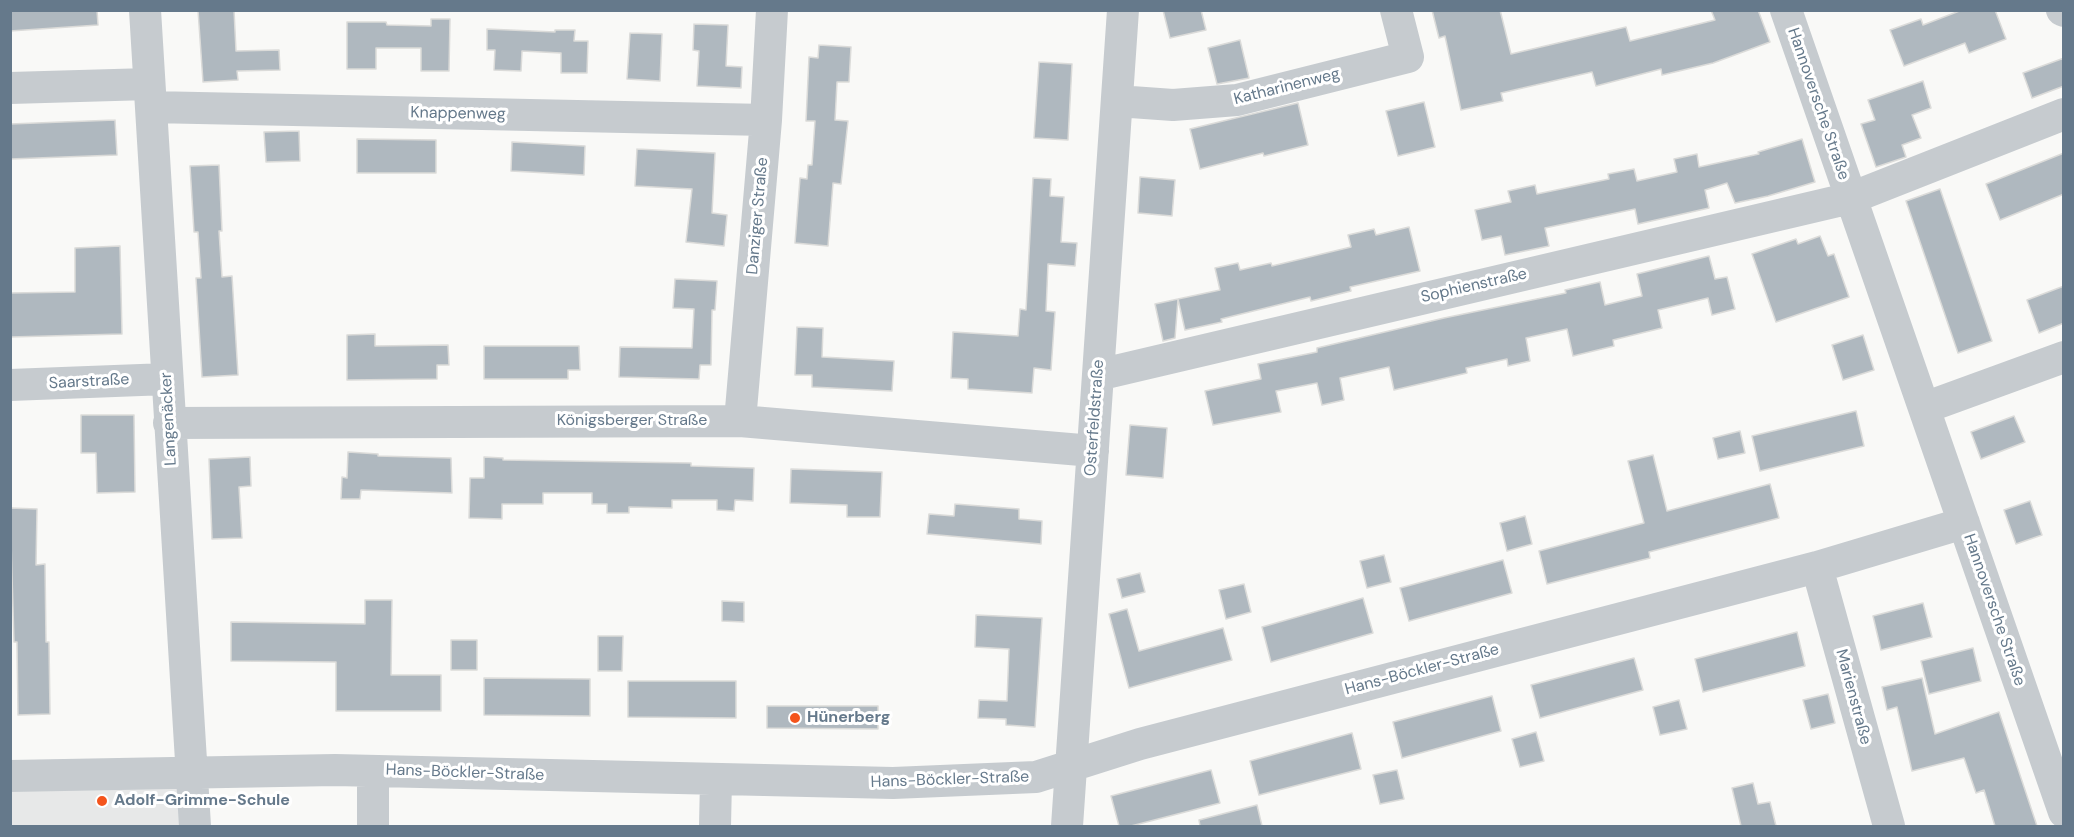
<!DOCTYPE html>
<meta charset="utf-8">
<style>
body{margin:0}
#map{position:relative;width:2074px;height:837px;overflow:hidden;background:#f9f9f7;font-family:"DM Sans",sans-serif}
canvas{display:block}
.frame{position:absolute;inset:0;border:12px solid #65798b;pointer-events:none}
</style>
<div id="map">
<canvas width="2074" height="837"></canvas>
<div class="frame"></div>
</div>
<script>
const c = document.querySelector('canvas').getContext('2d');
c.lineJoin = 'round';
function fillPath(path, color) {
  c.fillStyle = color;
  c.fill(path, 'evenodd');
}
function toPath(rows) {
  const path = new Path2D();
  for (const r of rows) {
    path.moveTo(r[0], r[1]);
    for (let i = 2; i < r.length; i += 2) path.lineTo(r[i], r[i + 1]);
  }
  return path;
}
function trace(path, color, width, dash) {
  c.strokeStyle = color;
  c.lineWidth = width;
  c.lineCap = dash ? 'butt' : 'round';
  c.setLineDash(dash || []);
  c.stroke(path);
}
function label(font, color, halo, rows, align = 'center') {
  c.font = font + ' "DM Sans",sans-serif';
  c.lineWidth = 6;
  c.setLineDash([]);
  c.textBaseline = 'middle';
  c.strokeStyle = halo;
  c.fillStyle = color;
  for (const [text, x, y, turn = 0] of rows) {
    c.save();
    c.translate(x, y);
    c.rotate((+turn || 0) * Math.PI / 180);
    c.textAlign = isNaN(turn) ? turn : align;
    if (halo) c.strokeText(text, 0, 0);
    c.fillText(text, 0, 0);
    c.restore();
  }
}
fillPath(toPath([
 [191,773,195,826,11,826,10,776]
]), '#e7e8e8');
const building = toPath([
 [10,10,97,10,98,25,10,31,10,10],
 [198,10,234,10,236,51,279,50,280,70,237,71,238,80,203,82,198,10],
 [1163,10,1201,10,1206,30,1170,38,1163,10],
 [1432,10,1500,10,1511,54,1626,27,1630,41,1715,20,1711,10,1758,10,1770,42,1713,63,1662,75,1661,69,1596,86,1592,72,1501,93,1503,101,1461,110,1445,36,1439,38,1432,10],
 [1962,10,1995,10,2006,39,1969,53,1965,43,1904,66,1890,30,1921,19,1923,25,1962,10],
 [431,19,450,19,449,71,421,71,421,48,376,48,376,69,347,69,347,22,386,22,387,25,431,26,431,19],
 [694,24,728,25,726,66,742,67,741,88,697,86,699,51,693,50,694,24],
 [487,29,555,32,555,30,575,30,574,41,588,41,587,73,561,73,561,53,522,51,521,71,494,70,495,50,487,50,487,29],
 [630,33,662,34,660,81,627,79,630,33],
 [1240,40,1249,78,1217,84,1208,48,1240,40],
 [819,45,851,47,849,82,837,82,835,120,848,121,841,184,833,183,828,246,795,243,800,178,807,179,808,165,812,165,815,121,806,121,809,57,818,58,819,45],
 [2064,58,2064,86,2032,98,2023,73,2064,58],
 [1039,62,1072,64,1068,140,1034,138,1039,62],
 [1923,81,1931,108,1912,115,1921,138,1902,145,1906,157,1876,167,1861,124,1875,120,1868,100,1923,81],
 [1424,102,1435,147,1398,156,1386,111,1424,102],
 [1298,103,1308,145,1264,156,1263,153,1200,169,1190,129,1298,103],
 [115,120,117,155,10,159,10,124,115,120],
 [299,131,300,161,266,162,264,132,299,131],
 [357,139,436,140,436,173,357,173,357,139],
 [1802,139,1815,182,1768,196,1735,203,1727,183,1705,190,1709,208,1638,224,1635,209,1545,228,1549,246,1505,255,1501,236,1482,240,1475,210,1511,202,1508,191,1535,185,1537,194,1609,179,1608,174,1634,169,1637,181,1677,172,1674,159,1697,154,1699,167,1759,154,1758,152,1802,139],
 [512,142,585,146,584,175,511,171,512,142],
 [637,149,715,153,712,213,727,215,724,246,686,242,692,189,635,186,637,149],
 [2064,153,2064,194,2000,220,1986,184,2064,153],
 [219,165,222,231,219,231,222,277,232,276,238,375,202,377,196,278,201,278,198,232,194,232,190,166,219,165],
 [1140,177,1175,180,1172,216,1138,213,1140,177],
 [1033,178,1051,179,1050,196,1064,197,1061,242,1077,243,1075,266,1048,264,1046,311,1055,312,1051,370,1034,368,1032,393,968,389,968,379,951,378,953,332,1018,336,1020,309,1026,310,1033,178],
 [1940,189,1992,341,1958,353,1906,201,1940,189],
 [1409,227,1420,271,1350,287,1351,291,1311,301,1310,297,1221,319,1222,322,1185,330,1178,299,1220,290,1215,268,1238,263,1240,270,1271,263,1272,266,1351,247,1348,235,1374,229,1376,235,1409,227],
 [1820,236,1828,256,1834,254,1849,297,1776,322,1752,254,1796,239,1798,244,1820,236],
 [120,246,122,334,10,337,10,293,75,292,75,248,120,246],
 [1709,256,1715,279,1727,277,1735,309,1712,315,1708,298,1658,310,1662,328,1613,340,1614,346,1573,356,1567,329,1526,338,1530,361,1508,366,1507,359,1466,368,1467,373,1394,390,1389,367,1340,378,1344,400,1322,405,1317,383,1276,391,1281,412,1213,425,1205,391,1261,379,1258,364,1317,352,1317,348,1444,318,1566,293,1565,290,1600,282,1605,305,1642,296,1637,274,1709,256],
 [675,279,717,281,715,310,712,310,711,365,700,365,699,379,619,377,620,347,692,348,694,309,673,308,675,279],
 [2064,286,2064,323,2039,333,2027,300,2064,286],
 [1178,299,1175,338,1163,341,1155,304,1178,299],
 [797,327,823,328,822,357,894,361,892,391,812,387,812,375,795,375,797,327],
 [375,334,375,346,448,345,449,365,437,365,437,379,347,380,347,335,375,334],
 [1863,335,1874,370,1843,380,1832,345,1863,335],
 [484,346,579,346,580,370,568,370,568,379,484,379,484,346],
 [1856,411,1864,446,1760,471,1752,436,1856,411],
 [81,415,134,415,135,492,97,493,96,453,81,453,81,415],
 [2014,416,2025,442,1981,459,1971,432,2014,416],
 [1130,425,1167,428,1163,478,1126,475,1130,425],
 [1740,431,1745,453,1718,459,1713,438,1740,431],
 [348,452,378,454,378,456,451,458,452,493,361,490,360,499,341,499,342,477,347,478,348,452],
 [1653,455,1667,511,1770,484,1779,518,1649,552,1650,558,1547,584,1539,551,1644,523,1628,461,1653,455],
 [250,457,251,486,239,487,242,538,212,539,209,459,250,457],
 [484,457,503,458,503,460,691,463,691,466,754,468,753,501,735,500,734,511,717,510,717,500,672,500,672,508,629,507,629,513,607,513,607,504,592,504,592,493,543,493,543,504,502,504,502,519,469,518,470,478,484,478,484,457],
 [791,469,882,472,880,517,847,517,847,505,790,503,791,469],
 [2030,501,2042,535,2016,544,2004,510,2030,501],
 [955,504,1019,509,1019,519,1042,521,1041,544,927,534,929,514,954,516,955,504],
 [10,508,37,509,36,565,45,564,46,642,49,642,50,714,18,715,17,642,14,642,10,508],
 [1525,516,1532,544,1507,551,1500,523,1525,516],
 [1384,555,1391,582,1367,588,1360,561,1384,555],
 [1503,560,1512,593,1409,621,1400,588,1503,560],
 [1140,573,1145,592,1122,598,1117,579,1140,573],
 [1244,584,1251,612,1226,619,1219,590,1244,584],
 [1363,598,1373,633,1271,662,1262,627,1363,598],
 [365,600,392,600,391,675,441,675,441,711,336,711,336,662,231,661,231,622,365,624,365,600],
 [722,601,744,602,744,622,722,621,722,601],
 [1923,603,1932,637,1881,650,1873,616,1923,603],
 [1127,609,1139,651,1223,628,1232,660,1129,688,1109,614,1127,609],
 [976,615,1042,618,1035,727,1006,725,1006,719,978,718,979,700,1007,701,1009,649,975,647,976,615],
 [1797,632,1805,666,1703,692,1695,659,1797,632],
 [598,636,623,636,622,671,598,671,598,636],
 [451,640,477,640,477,670,451,670,451,640],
 [1973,648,1981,681,1929,694,1921,661,1973,648],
 [1634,658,1643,690,1540,718,1531,685,1634,658],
 [484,678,590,679,590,716,484,715,484,678],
 [1922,678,1935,734,1999,712,2037,826,1995,826,1984,790,1976,793,1964,758,1912,771,1897,707,1887,710,1882,687,1922,678],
 [628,681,736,681,736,718,628,717,628,681],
 [1828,694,1835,723,1811,729,1803,700,1828,694],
 [1492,696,1501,731,1402,758,1393,722,1492,696],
 [1679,700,1687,729,1660,735,1653,707,1679,700],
 [767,706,878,706,878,729,767,728,767,706],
 [1536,732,1544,761,1520,767,1512,739,1536,732],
 [1352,733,1361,769,1259,795,1250,761,1352,733],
 [1211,770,1220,803,1131,826,1119,826,1111,796,1211,770],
 [1397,770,1404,799,1380,804,1373,775,1397,770],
 [1753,783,1758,804,1770,802,1776,826,1741,826,1732,788,1753,783],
 [1257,805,1262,826,1200,826,1199,820,1257,805]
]);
fillPath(building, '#afb8bf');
trace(building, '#dbdbd9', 1.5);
trace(toPath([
 [145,10,195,826],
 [1786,10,2064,812],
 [2062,10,2064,11],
 [10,88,149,84],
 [1117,101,1173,105,1237,100,1408,57,1396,10],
 [151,107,766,120],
 [1098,375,1851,198,2064,114],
 [10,385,167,379],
 [1924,408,2064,357],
 [740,421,766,120,772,10],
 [169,423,740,421,1093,451],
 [1817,567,1889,826],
 [373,771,373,826],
 [10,776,335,770,893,783,1036,777,1140,744,1817,567,1964,523],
 [715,826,716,780],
 [1067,826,1123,10]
]), '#c6cbcf', 32);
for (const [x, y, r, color] of [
 [795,718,6,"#f4541c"],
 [102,801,6,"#f4541c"]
]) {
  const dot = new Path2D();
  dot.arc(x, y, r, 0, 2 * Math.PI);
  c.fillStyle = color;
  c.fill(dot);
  trace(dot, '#fff', 2);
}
label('16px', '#65798b', '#fff', [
 ["Katharinenweg",1287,87,-14],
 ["Hannoversche Straße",1818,104,71],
 ["Knappenweg",458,114,1],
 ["Danziger Straße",758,216,-85],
 ["Sophienstraße",1474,286,-13],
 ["Saarstraße",89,382,-3],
 ["Osterfeldstraße",1095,418,-86],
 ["Langenäcker",169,419,-93],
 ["Königsberger Straße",632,421],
 ["Hannoversche Straße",1994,610,71],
 ["Hans-Böckler-Straße",1422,670,-15],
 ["Marienstraße",1853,697,75],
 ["Hans-Böckler-Straße",465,773,2],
 ["Hans-Böckler-Straße",950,780,-2]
]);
label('bold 16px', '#65798b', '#fff', [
 ["Hünerberg",807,718],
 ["Adolf-Grimme-Schule",114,801]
], 'left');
</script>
